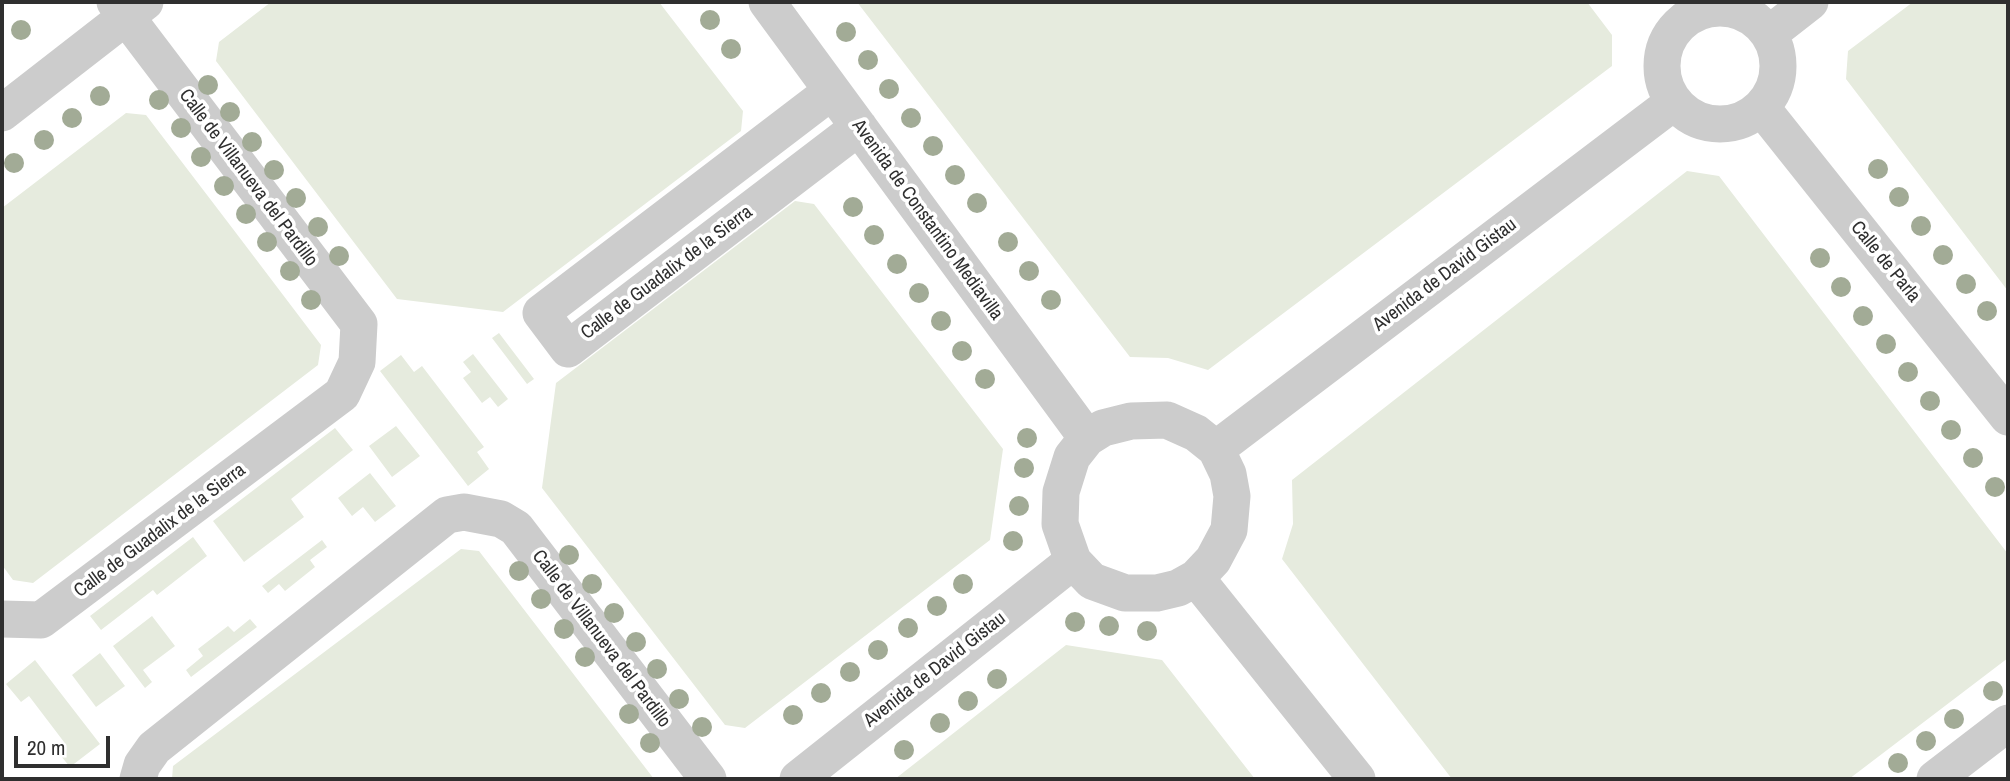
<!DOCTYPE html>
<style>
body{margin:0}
#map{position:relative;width:2010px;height:781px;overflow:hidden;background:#fff;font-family:"Archivo Narrow",sans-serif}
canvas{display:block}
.frame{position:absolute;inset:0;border:4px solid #2f2f2f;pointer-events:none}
.scale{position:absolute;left:14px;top:736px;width:96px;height:32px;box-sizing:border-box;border:4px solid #2f2f2f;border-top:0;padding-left:9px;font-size:21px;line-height:24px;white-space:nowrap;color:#2f2f2f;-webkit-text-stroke:5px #fff;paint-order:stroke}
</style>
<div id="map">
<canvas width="2010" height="781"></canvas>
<div class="frame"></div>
<div class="scale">20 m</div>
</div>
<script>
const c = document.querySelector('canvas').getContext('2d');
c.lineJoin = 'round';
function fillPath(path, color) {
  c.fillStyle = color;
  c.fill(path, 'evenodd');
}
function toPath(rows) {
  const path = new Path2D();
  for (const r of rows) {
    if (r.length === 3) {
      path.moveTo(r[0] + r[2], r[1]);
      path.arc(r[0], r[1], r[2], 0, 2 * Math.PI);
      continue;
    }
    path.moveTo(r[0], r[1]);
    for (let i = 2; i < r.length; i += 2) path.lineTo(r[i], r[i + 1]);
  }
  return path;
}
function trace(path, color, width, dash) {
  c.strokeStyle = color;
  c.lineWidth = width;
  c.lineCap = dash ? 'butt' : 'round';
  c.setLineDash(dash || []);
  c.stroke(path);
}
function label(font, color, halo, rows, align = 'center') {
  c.font = font + ' "Archivo Narrow",sans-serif';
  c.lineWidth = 7;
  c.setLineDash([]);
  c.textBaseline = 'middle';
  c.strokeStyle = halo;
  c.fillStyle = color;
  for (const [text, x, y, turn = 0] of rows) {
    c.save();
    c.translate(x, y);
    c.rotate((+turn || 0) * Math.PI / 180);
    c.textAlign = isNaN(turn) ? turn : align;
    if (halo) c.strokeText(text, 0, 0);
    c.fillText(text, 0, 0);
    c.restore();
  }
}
fillPath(toPath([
 [271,2,659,2,743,111,741,131,503,312,397,299,216,61,219,42],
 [857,2,1587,2,1612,35,1612,66,1208,370,1168,358,1130,357],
 [1913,2,2008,2,2008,291,1846,79,1848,51],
 [126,113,146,115,233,229,321,345,318,365,33,583,13,580,2,565,2,208],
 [1687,171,1719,176,2008,554,2008,658,1849,779,1452,779,1282,559,1293,524,1292,480],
 [795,201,814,204,1003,449,990,540,745,728,725,725,542,488,556,383],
 [499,333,534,379,527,384,492,338],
 [473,354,508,399,498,407,490,397,482,403,463,378,471,372,463,362],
 [401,355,414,372,422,366,484,447,477,452,489,469,468,486,380,371],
 [396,426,420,456,392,477,369,446],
 [335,428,353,450,291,499,304,517,244,562,213,521],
 [370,473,396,506,375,522,363,507,352,516,338,498],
 [193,537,207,556,157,595,153,590,101,630,90,616],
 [322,540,327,547,310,560,315,567,285,591,279,584,268,593,262,586],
 [461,549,479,551,654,779,172,779,173,766],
 [152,616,175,646,143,670,152,682,145,688,113,646],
 [250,619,257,627,191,677,186,670,203,656,198,649,228,626,234,632],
 [1066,645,1162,660,1255,779,895,779],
 [100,653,125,686,96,707,72,675],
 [35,660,100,744,70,767,56,750,64,742,29,696,21,702,6,684]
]), '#e6ebde');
trace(toPath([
 [767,2,1087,438],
 [1720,66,58],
 [1769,34,1810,2],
 [832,91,541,313,568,349,859,127],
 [1761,107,2008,417],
 [2,113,145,2],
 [1167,420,1196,433,1216,449,1228,474,1232,496,1229,530,1213,560,1196,578,1178,588,1157,593,1125,593,1092,581,1073,561,1060,524,1061,492,1072,457,1087,438,1103,428,1131,421,1167,420],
 [1216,449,1674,102],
 [1196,578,1357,779],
 [2,619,41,620,342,394,357,362,359,324,115,2],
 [138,779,142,765,154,748,447,515,464,512,501,519,516,528,708,779],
 [798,779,1073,561],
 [1935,779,2008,723]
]), '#ccc', 37);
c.fillStyle = '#a2ab96';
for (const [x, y] of [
 [710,20],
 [21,30],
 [846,32],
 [731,49],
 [868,60],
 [208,85],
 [889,89],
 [100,96],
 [159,100],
 [230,112],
 [72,118],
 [911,118],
 [181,128],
 [44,140],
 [252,142],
 [933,146],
 [201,157],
 [14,163],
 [1878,169],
 [274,170],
 [955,175],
 [224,186],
 [1899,197],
 [296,198],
 [977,203],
 [853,207],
 [246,214],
 [1921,226],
 [318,227],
 [874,235],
 [267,242],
 [1008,242],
 [1943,255],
 [339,256],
 [1820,258],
 [897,264],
 [290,271],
 [1029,271],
 [1966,284],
 [1841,287],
 [919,293],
 [311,300],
 [1051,300],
 [1987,311],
 [1863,316],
 [941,321],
 [1886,344],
 [962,351],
 [1908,372],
 [985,379],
 [1930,401],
 [1951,430],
 [1027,438],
 [1973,458],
 [1024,468],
 [1995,487],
 [1019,506],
 [1013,541],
 [569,555],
 [519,571],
 [592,584],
 [963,584],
 [541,599],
 [937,606],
 [614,613],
 [1075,622],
 [1109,626],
 [908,628],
 [564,629],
 [1147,631],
 [636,642],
 [878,650],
 [585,657],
 [657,669],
 [850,672],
 [997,679],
 [1993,691],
 [821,693],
 [679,699],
 [968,701],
 [629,714],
 [793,715],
 [1954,719],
 [940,723],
 [702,727],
 [1926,741],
 [650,743],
 [904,750],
 [1898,763]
]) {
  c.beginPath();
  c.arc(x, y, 10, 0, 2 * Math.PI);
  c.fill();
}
label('19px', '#2f2f2f', '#fff', [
 ["Calle de Villanueva del Pardillo",248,178,53],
 ["Avenida de Constantino Mediavilla",927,220,54],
 ["Calle de Parla",1885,262,51],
 ["Calle de Guadalix de la Sierra",667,273,-37],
 ["Avenida de David Gistau",1445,275,-37],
 ["Calle de Guadalix de la Sierra",160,531,-37],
 ["Calle de Villanueva del Pardillo",601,639,53],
 ["Avenida de David Gistau",935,670,-38]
]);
</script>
